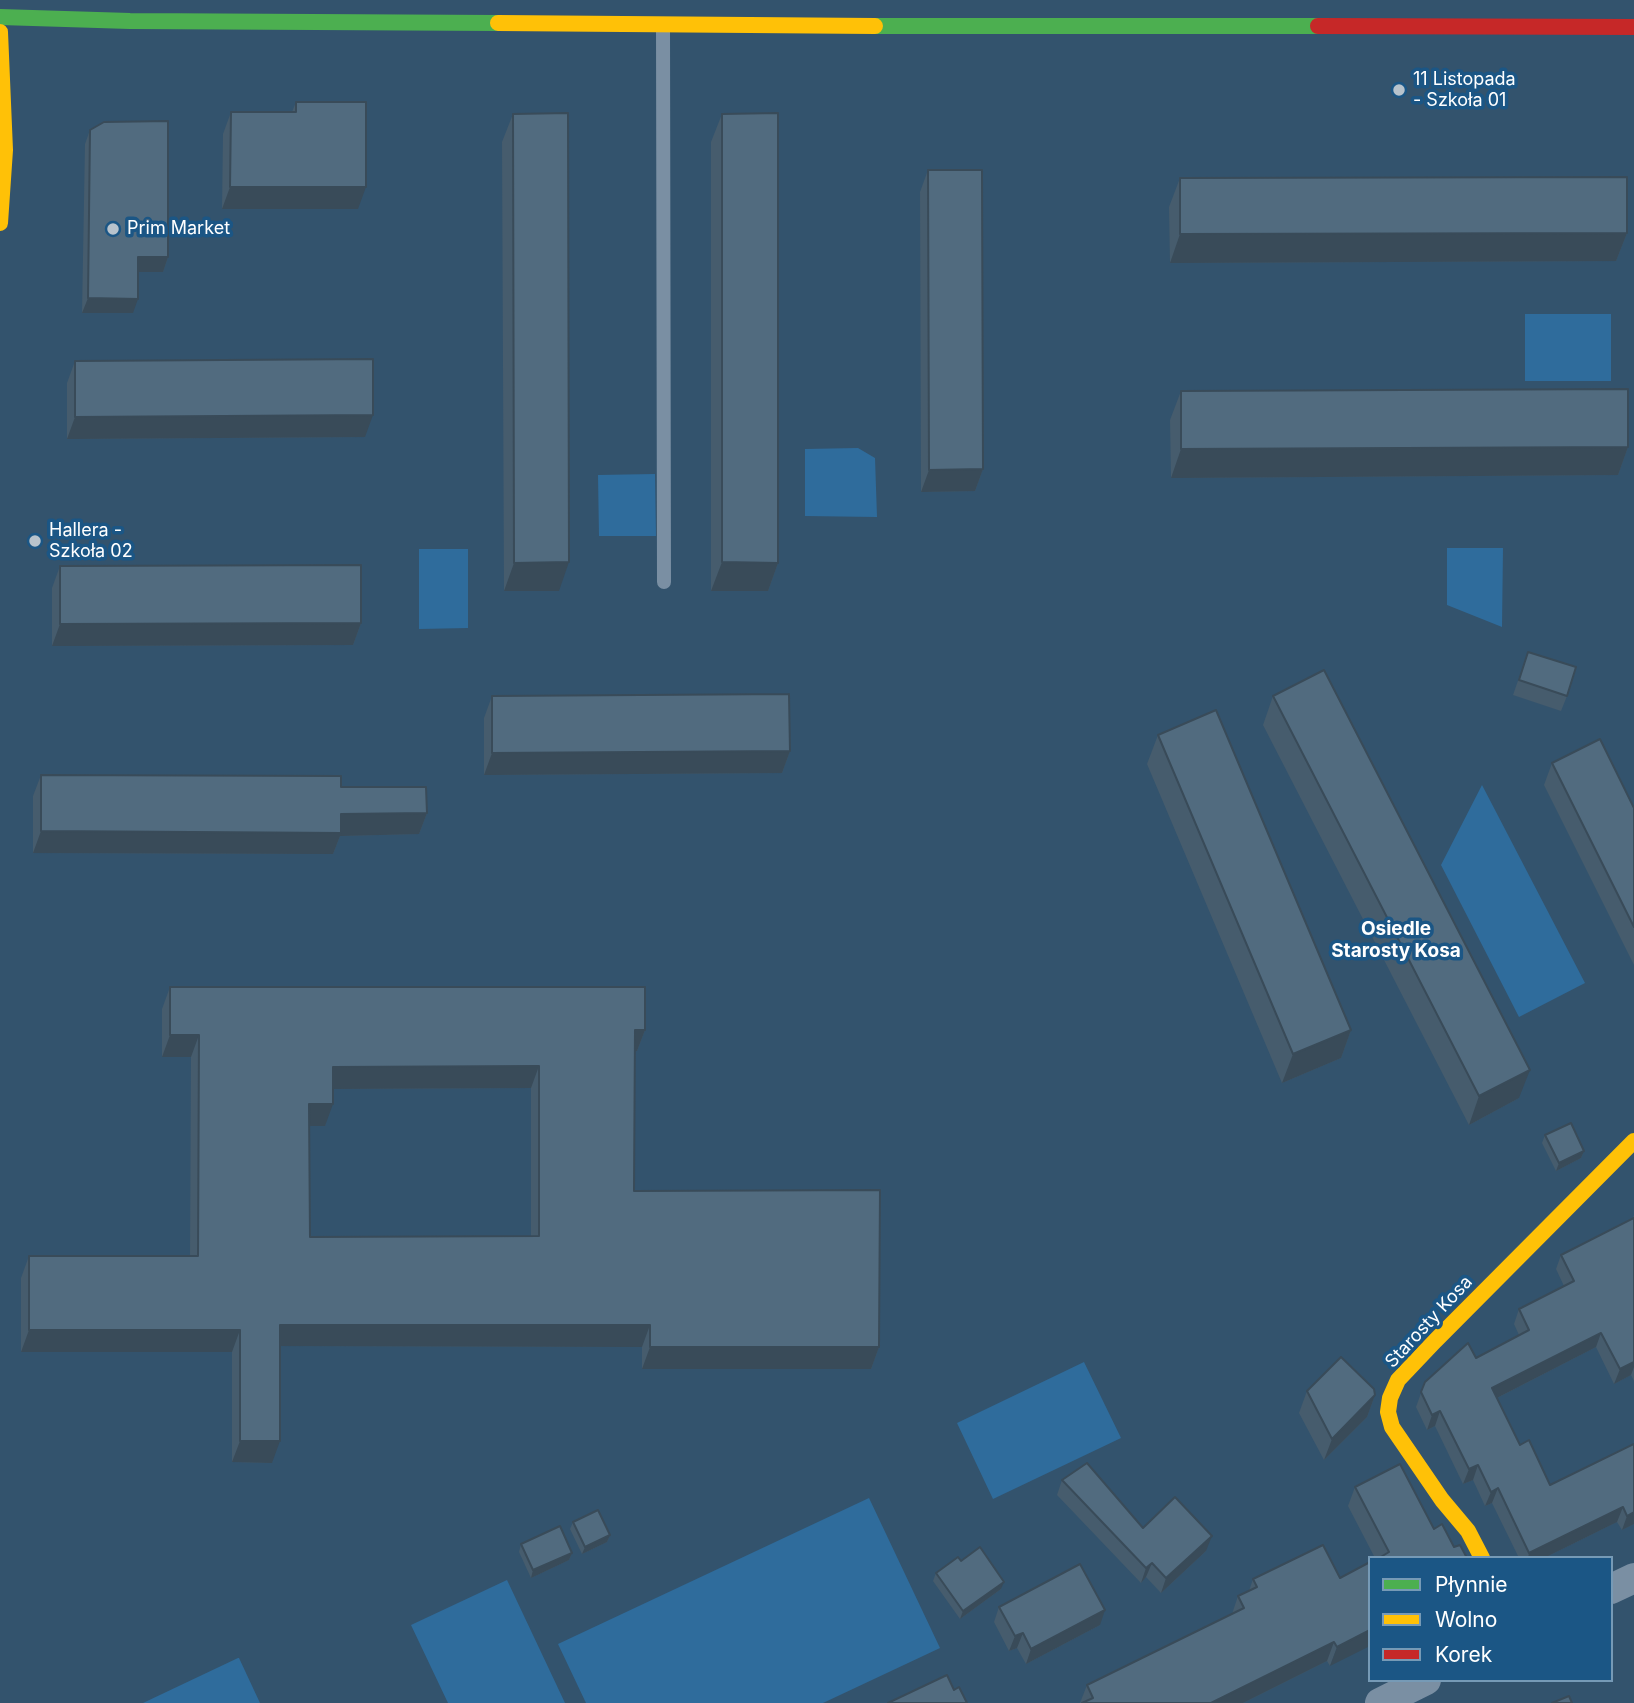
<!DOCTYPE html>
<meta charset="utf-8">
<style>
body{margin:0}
#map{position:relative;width:1634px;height:1703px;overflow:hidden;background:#33536d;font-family:Inter,sans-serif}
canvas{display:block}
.legend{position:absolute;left:1368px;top:1556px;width:245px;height:126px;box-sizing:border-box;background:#1b5685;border:2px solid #769ab6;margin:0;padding:9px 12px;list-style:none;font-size:21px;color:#fff}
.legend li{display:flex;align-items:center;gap:14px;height:35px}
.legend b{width:35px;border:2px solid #769ab6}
</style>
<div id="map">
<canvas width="1634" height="1703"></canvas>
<ul class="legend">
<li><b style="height:9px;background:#4caf50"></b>Płynnie</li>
<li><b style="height:9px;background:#ffc107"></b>Wolno</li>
<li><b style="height:9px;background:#c62828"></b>Korek</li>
</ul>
</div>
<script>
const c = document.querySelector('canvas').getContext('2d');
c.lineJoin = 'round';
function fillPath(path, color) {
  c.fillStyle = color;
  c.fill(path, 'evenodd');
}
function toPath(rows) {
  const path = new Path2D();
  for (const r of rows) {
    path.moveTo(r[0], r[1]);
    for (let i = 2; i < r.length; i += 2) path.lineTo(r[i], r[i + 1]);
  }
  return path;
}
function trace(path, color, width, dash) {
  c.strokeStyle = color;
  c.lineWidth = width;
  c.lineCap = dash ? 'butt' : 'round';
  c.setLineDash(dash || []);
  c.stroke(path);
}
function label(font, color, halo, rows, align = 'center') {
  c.font = font + ' Inter,sans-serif';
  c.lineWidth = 7;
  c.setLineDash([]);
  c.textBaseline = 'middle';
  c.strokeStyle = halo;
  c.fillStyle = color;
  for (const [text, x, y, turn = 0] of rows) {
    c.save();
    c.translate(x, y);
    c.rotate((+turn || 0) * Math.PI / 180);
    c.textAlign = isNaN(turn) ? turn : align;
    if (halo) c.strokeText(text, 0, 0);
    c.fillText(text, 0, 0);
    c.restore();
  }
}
fillPath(toPath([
 [1525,314,1611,314,1611,381,1525,381],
 [858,448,875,458,877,517,805,516,805,449],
 [655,474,656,536,599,536,598,475],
 [1447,548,1503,548,1502,627,1447,605],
 [419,549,468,549,468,628,419,629],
 [1482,785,1585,983,1519,1017,1441,865],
 [1084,1362,1121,1438,993,1499,957,1423],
 [869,1498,940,1648,823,1703,586,1703,558,1644],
 [507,1580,565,1703,448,1703,411,1625],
 [239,1658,260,1703,143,1703,238,1658]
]), '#2f6c9c');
trace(toPath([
 [663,26,664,582]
]), '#7a8fa3', 14);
trace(toPath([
 [1611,1589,1634,1578],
 [1380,1703,1426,1680]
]), '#7a8fa3', 30);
trace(toPath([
 [0,17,130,21,498,23],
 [875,26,1318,26]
]), '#4caf50', 16);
trace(toPath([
 [498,23,875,26],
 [0,32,5,150,0,223],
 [1482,1558,1468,1531,1442,1500,1392,1427,1388,1412,1390,1398,1398,1380,1435,1341,1634,1141]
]), '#ffc107', 16);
trace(toPath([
 [1318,26,1634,27]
]), '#c62828', 16);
fillPath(toPath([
 [296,102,358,209,222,209,223,134,231,112,292,112],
 [513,114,559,591,504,591,502,142],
 [722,114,778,563,768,591,711,591,711,142],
 [90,130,168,257,163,272,138,272,133,313,82,313,85,144],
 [928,170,983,469,975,491,921,492,920,192],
 [1180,178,1627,233,1616,261,1170,263,1169,207],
 [75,361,365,437,67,439,67,383],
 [1181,391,1628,447,1618,475,1171,478,1170,420],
 [60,566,361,623,353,645,52,646,52,588],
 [1528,652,1567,696,1561,711,1513,695],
 [492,696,790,751,782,773,484,775,484,718],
 [1273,696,1519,1098,1469,1125,1263,725],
 [1158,735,1351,1030,1341,1058,1282,1083,1147,764],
 [1552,763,1634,808,1634,965,1544,785],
 [41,775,341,787,427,813,419,834,340,836,333,854,33,853,33,796],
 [170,987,645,1030,637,1051,634,1052,634,1191,879,1347,871,1369,642,1369,642,1347,280,1346,272,1463,232,1462,232,1352,21,1352,21,1278,29,1256,190,1256,191,1057,162,1057,162,1009],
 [531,1088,531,1236,310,1237,309,1126,325,1126,333,1089],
 [1545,1135,1584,1151,1581,1158,1556,1171,1542,1143],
 [1634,1215,1634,1381,1631,1375,1614,1384,1596,1347,1497,1398,1520,1445,1550,1485,1634,1444,1634,1524,1622,1530,1617,1522,1544,1558,1519,1558,1492,1503,1485,1506,1473,1480,1463,1484,1435,1426,1427,1430,1416,1407,1425,1382,1476,1358,1519,1335,1514,1324,1519,1309,1564,1286,1556,1269,1561,1255,1633,1218],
 [1307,1391,1375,1395,1367,1417,1324,1460,1299,1413],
 [1062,1480,1143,1528,1206,1551,1161,1593,1146,1577,1141,1583,1057,1495],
 [1355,1487,1434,1529,1467,1558,1375,1558,1348,1506],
 [573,1522,610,1535,607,1542,582,1554,570,1529],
 [521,1544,572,1553,569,1560,531,1578,519,1552],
 [961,1561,1001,1589,960,1619,933,1581,936,1573],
 [1370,1562,1330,1666,1327,1661,1243,1703,1080,1703,1087,1685,1232,1614,1238,1596,1249,1591,1253,1579,1340,1578],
 [999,1607,1100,1625,1026,1664,1017,1648,1009,1651,994,1622]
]), '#465c6d');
fillPath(toPath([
 [230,187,366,187,358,209,222,209],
 [1627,233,1616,261,1170,263,1180,234],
 [138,257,168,257,163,272,133,272],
 [88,298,138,299,133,313,82,313],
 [373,415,365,437,67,439,75,417],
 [1628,447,1618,475,1171,478,1181,449],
 [983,469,975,491,921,492,929,470],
 [569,562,559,591,504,591,514,563],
 [722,562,778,563,768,591,711,591],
 [361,623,353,645,52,646,60,624],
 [790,751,782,773,484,775,492,753],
 [427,813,419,834,340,836,333,854,33,853,41,831,341,814],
 [635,1030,645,1030,637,1051,627,1052],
 [1351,1030,1341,1058,1282,1083,1293,1054],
 [170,1035,199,1035,191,1057,162,1057],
 [539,1066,531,1088,325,1089,333,1067],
 [1530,1070,1519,1098,1469,1125,1479,1096],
 [309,1104,333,1104,325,1126,301,1126],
 [1584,1151,1581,1158,1556,1171,1559,1163],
 [280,1325,650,1325,642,1347,272,1346],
 [29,1330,240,1330,232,1352,21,1352],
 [1601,1333,1596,1347,1487,1403,1492,1388],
 [650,1347,879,1347,871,1369,642,1369],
 [1634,1362,1634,1367,1631,1375,1614,1384,1620,1369],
 [1375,1395,1367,1417,1324,1460,1332,1439],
 [1440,1411,1435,1426,1427,1430,1432,1415],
 [240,1441,280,1441,272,1463,232,1462],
 [1478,1465,1473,1480,1463,1484,1469,1469],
 [1498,1488,1492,1503,1485,1506,1491,1492],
 [1623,1507,1617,1522,1544,1558,1528,1558,1529,1553],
 [1634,1512,1634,1524,1622,1530,1627,1516],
 [610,1535,607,1542,582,1554,585,1547],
 [1212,1536,1206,1551,1161,1593,1166,1578],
 [572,1553,569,1560,531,1578,533,1570],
 [1152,1563,1146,1577,1141,1583,1146,1568],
 [1004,1582,1001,1589,960,1619,963,1611],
 [1105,1610,1100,1625,1026,1664,1031,1649],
 [1370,1630,1370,1646,1330,1666,1337,1647],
 [1023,1633,1017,1648,1009,1651,1015,1636],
 [1334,1642,1327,1661,1243,1703,1211,1703]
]), '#394b59');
const building = toPath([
 [296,102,366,102,366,187,230,187,231,112,296,112,296,102],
 [568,113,569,562,514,563,513,114,568,113],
 [778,113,778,563,722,562,722,114,778,113],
 [168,121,168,257,138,257,138,299,88,298,90,130,104,122,168,121],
 [928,170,982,170,983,469,929,470,928,170],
 [1627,177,1627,233,1180,234,1180,178,1627,177],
 [373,359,373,415,75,417,75,361,373,359],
 [1628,389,1628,447,1181,449,1181,391,1628,389],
 [361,565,361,623,60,624,60,566,361,565],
 [1528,652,1576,667,1567,696,1519,680,1528,652],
 [1324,670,1530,1070,1479,1096,1273,696,1324,670],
 [789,694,790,751,492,753,492,696,789,694],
 [1216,710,1351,1030,1293,1054,1158,735,1216,710],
 [1600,739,1634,808,1634,927,1552,763,1600,739],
 [41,775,341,776,341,787,426,787,427,813,341,814,341,833,41,831,41,775],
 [170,987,645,987,645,1030,635,1030,634,1191,880,1190,879,1347,650,1347,650,1325,280,1325,280,1441,240,1441,240,1330,29,1330,29,1256,198,1256,199,1035,170,1035,170,987],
 [539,1066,539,1236,310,1237,309,1104,333,1104,333,1067,539,1066],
 [1571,1123,1584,1151,1559,1163,1545,1135,1571,1123],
 [1634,1218,1634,1362,1620,1369,1601,1333,1492,1388,1520,1445,1529,1440,1550,1485,1634,1444,1634,1512,1627,1516,1623,1507,1529,1553,1498,1488,1491,1492,1478,1465,1469,1469,1440,1411,1432,1415,1421,1392,1425,1382,1468,1343,1476,1358,1529,1330,1519,1309,1574,1281,1561,1255,1634,1218],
 [1341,1357,1374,1389,1375,1395,1332,1439,1307,1391,1341,1357],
 [1087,1463,1143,1528,1175,1497,1212,1536,1166,1578,1152,1563,1146,1568,1062,1480,1087,1463],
 [1400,1464,1434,1529,1442,1524,1454,1547,1460,1545,1467,1558,1379,1558,1389,1552,1355,1487,1400,1464],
 [598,1510,610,1535,585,1547,573,1522,598,1510],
 [560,1526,572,1553,533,1570,521,1544,560,1526],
 [1323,1545,1340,1578,1370,1562,1370,1630,1337,1647,1334,1642,1211,1703,1082,1703,1093,1698,1087,1685,1244,1608,1238,1596,1257,1587,1253,1579,1323,1545],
 [980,1547,1004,1582,963,1611,936,1573,958,1557,961,1561,980,1547],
 [1080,1564,1105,1610,1031,1649,1023,1633,1015,1636,999,1607,1080,1564],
 [947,1675,954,1690,959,1687,967,1703,888,1703,947,1675],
 [1569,1696,1572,1703,1552,1703,1569,1696]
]);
fillPath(building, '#516b7f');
trace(building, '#394b59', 2);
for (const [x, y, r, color] of [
 [1399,90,7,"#b8c3cc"],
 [113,229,7,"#b8c3cc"],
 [35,541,7,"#b8c3cc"]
]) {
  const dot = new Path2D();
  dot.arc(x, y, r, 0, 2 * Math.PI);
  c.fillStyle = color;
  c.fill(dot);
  trace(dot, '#1b5685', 2.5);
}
label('18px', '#fff', '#1b5685', [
 ["11 Listopada",1413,80],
 ["- Szkoła 01",1413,101],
 ["Prim Market",127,229],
 ["Hallera -",49,531],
 ["Szkoła 02",49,552]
], 'left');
label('18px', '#fff', '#1b5685', [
 ["Starosty Kosa",1429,1322,-47]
]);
label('bold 19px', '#fff', '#1b5685', [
 ["Osiedle",1396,929],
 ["Starosty Kosa",1396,951]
]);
</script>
